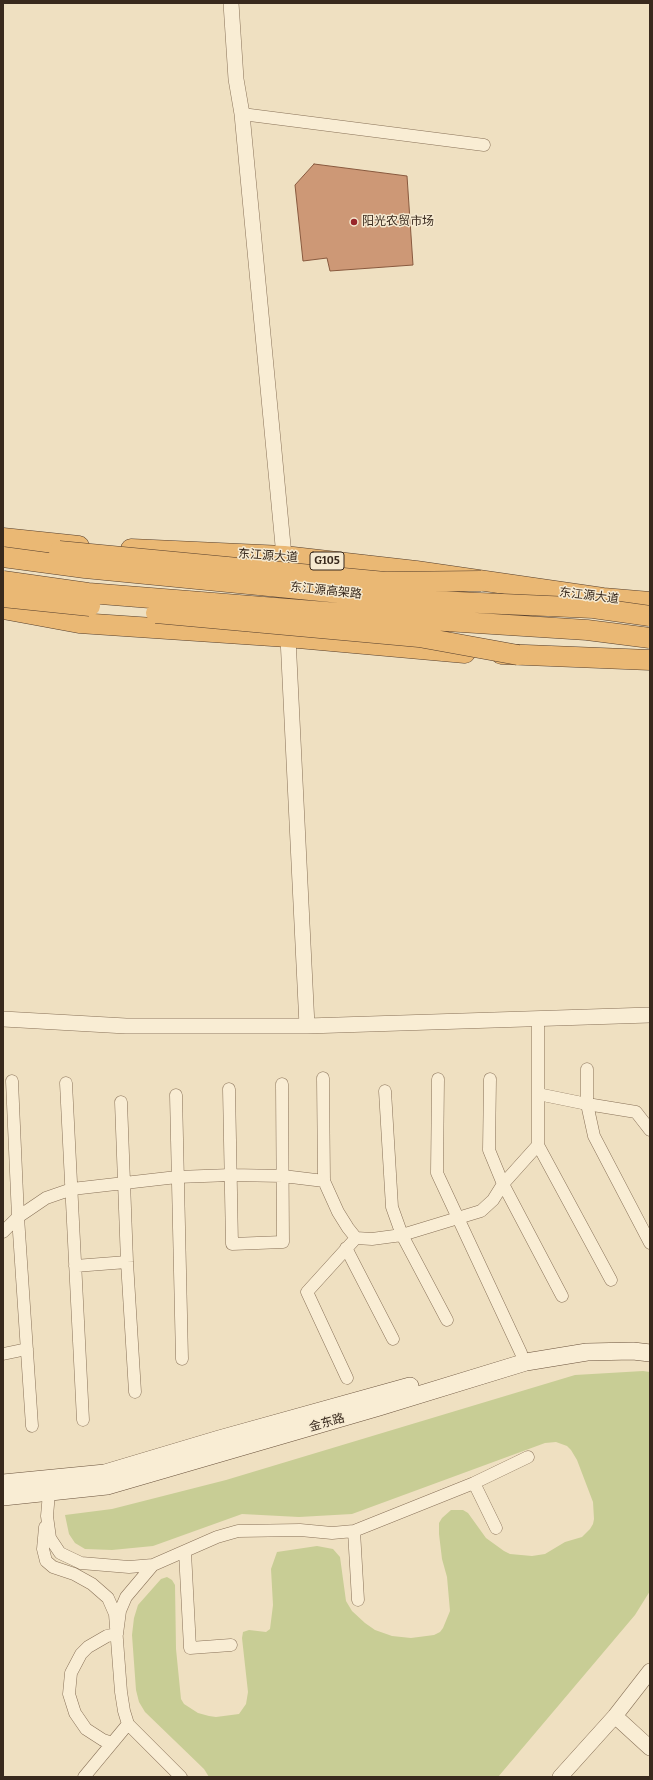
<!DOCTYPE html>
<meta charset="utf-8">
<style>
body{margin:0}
#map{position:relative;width:653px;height:1780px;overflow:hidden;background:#efe0c1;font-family:Bitter,serif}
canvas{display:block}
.frame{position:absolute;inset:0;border:4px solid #38291d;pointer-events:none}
</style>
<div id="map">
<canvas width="653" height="1780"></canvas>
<div class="frame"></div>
</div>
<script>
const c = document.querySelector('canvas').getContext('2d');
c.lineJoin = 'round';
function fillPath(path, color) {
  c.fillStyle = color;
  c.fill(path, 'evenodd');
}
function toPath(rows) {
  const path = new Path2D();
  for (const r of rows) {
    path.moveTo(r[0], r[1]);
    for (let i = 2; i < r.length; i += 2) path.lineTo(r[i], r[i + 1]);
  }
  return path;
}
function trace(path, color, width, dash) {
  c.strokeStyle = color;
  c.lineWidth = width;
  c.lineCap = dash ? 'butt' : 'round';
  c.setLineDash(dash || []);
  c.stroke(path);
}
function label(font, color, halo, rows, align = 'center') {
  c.font = font + ' Bitter,"Noto Sans SC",serif';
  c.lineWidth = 3;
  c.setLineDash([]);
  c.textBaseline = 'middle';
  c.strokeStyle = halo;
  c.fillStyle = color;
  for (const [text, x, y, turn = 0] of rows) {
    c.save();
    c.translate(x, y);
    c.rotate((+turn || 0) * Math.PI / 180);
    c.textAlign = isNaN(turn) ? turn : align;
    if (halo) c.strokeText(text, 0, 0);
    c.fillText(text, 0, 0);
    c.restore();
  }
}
fillPath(toPath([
 [643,1371,650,1372,650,1591,635,1615,498,1777,209,1777,204,1769,145,1712,139,1702,136,1690,132,1635,134,1618,138,1605,161,1579,167,1577,172,1580,175,1585,176,1649,181,1699,184,1704,198,1713,209,1716,216,1717,239,1714,246,1704,248,1692,242,1638,243,1632,249,1630,266,1632,270,1629,273,1605,271,1569,277,1552,317,1546,333,1549,340,1557,346,1601,352,1611,365,1623,375,1630,392,1636,411,1638,434,1635,440,1632,443,1628,450,1611,447,1577,442,1559,439,1534,439,1523,442,1518,451,1510,463,1510,468,1513,486,1538,504,1551,510,1554,532,1556,545,1554,565,1542,582,1537,590,1529,593,1524,594,1519,593,1502,577,1460,571,1450,567,1446,556,1442,545,1443,352,1514,299,1517,242,1514,153,1546,112,1550,85,1549,75,1543,69,1534,65,1515,112,1509,226,1480,575,1375]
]), '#c8cd95');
const building = toPath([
 [314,164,407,176,413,265,330,271,327,258,303,261,295,185,314,164]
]);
fillPath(building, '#cd9876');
trace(building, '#88593e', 1);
const minor = toPath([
 [242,114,484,145],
 [538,1019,538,1145,611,1280],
 [587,1069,587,1104,594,1136,650,1243],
 [323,1078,324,1181,338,1212,348,1228,356,1238,372,1239,402,1235,481,1211,493,1200,503,1184,538,1145],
 [438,1079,437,1173,521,1353],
 [490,1079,489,1150,503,1184,562,1296],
 [12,1081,18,1217,32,1426],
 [66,1083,83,1420],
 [229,1089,232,1244,283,1242,282,1084],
 [385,1091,392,1207,402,1235,447,1320],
 [538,1094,587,1104,636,1112,650,1130],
 [176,1095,182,1359],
 [121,1102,127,1262,135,1392],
 [3,1232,18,1217,46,1198,72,1189,177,1177,231,1175,283,1176,324,1181],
 [346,1248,393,1339],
 [75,1266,127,1262],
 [3,1354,27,1349],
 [347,1378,307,1292,356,1238],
 [474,1483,496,1528],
 [49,1493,47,1516,50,1538,60,1553,81,1563,129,1567,153,1565,217,1537,238,1531,300,1530,332,1533,354,1531,474,1483,528,1457],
 [45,1527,43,1549,46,1561,53,1567,74,1574,92,1584,108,1598,115,1614,121,1692,124,1711,128,1724,181,1777],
 [354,1531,358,1600],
 [185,1552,190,1648,231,1645],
 [112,1743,103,1740,86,1729,75,1713,69,1694,71,1673,81,1654,88,1647,107,1636,117,1634,120,1611,126,1597,153,1565],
 [84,1777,128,1724]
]);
const tertiary = toPath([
 [231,3,236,79,242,114,284,556,307,1026],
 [3,1019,126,1026,307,1026,650,1015],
 [615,1716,650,1748],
 [560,1777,615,1716,650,1671]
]);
const secondary = toPath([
 [3,1483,105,1473,219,1439,410,1386],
 [3,1497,107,1486,379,1407,526,1362,587,1352,633,1351,650,1353]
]);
const trunk = toPath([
 [3,538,79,546],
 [131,549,284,556,416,571,603,598,650,602],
 [3,609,79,623,287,637,465,653],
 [501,654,650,660]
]);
trace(minor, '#887158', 13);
trace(tertiary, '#887158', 16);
trace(secondary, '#6a523c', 18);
trace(trunk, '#563f2d', 21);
trace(minor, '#f9edd4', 12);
trace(tertiary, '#f9edd4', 15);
trace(secondary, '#f9edd4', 17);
trace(trunk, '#eab874', 20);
const trunkBridge = toPath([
 [59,551,385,582,481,581],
 [3,557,85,568,412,600,593,608,650,616],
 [3,581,88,593,414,619,587,630,650,638],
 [3,597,90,606],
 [156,613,419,637,518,655]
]);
trace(trunkBridge, '#563f2d', 21, []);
trace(trunkBridge, '#eab874', 20);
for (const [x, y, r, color] of [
 [354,222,4,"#98272b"]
]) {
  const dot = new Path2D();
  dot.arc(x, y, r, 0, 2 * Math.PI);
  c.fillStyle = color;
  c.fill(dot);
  trace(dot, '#f6ead1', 1.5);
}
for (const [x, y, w] of [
 [327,561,34]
]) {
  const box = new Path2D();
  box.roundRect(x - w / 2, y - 9, w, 18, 3);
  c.fillStyle = '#f6ead1';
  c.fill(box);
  trace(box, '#38291d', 1);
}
label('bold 11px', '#38291d', null, [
 ["G105",327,561]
]);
label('12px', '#38291d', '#f6ead1', [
 ["阳光农贸市场",362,222]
], 'left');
label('12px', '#38291d', '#f6ead1', [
 ["东江源大道",268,556,4],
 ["东江源高架路",326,591,6],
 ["东江源大道",589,596,7],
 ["金东路",327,1423,-16]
]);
</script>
